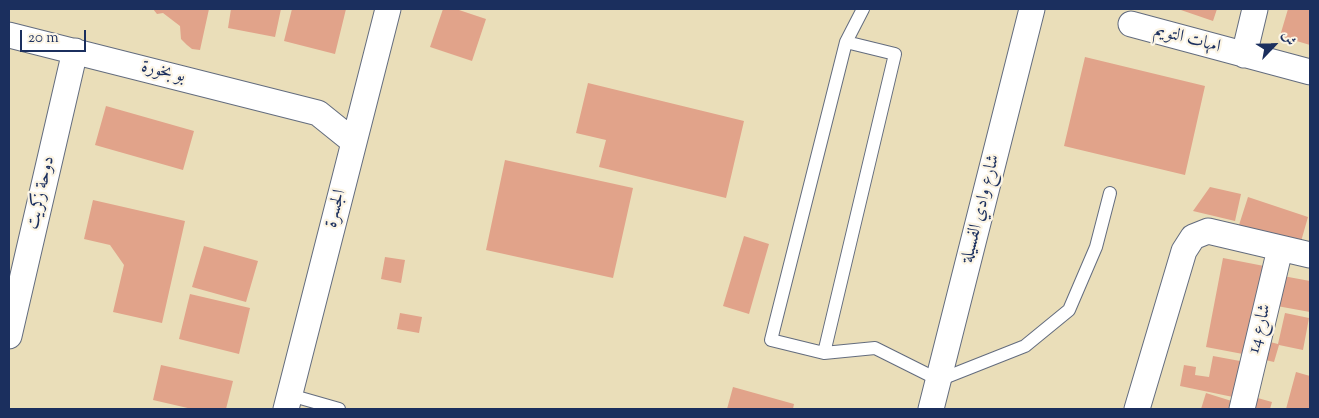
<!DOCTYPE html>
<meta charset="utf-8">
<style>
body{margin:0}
#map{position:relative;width:1319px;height:418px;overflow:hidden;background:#eadeb9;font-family:"Sorts Mill Goudy",Amiri,serif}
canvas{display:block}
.frame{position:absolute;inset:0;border:10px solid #1b2f5e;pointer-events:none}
.north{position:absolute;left:1249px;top:20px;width:50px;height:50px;-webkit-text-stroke:4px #fcf5e5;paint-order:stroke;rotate:66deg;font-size:14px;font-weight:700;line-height:20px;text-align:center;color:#1b2f5e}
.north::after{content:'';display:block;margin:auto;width:18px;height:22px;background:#1b2f5e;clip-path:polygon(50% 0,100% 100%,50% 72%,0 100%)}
.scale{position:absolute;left:20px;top:30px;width:66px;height:22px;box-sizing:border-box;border:2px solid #1b2f5e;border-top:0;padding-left:6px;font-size:15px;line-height:18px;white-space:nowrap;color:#1b2f5e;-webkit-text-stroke:4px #fcf5e5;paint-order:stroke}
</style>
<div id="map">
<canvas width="1319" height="418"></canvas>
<div class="frame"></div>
<div class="north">ش</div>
<div class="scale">20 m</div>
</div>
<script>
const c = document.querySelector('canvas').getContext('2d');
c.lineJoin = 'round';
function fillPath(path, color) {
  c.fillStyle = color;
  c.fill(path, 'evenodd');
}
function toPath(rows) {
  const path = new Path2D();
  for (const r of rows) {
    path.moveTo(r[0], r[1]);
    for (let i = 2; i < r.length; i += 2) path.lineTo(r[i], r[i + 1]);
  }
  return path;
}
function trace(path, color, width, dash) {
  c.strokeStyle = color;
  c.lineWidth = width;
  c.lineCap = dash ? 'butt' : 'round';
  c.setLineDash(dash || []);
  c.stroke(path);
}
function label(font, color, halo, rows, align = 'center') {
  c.font = font + ' "Sorts Mill Goudy",Amiri,serif';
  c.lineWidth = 4.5;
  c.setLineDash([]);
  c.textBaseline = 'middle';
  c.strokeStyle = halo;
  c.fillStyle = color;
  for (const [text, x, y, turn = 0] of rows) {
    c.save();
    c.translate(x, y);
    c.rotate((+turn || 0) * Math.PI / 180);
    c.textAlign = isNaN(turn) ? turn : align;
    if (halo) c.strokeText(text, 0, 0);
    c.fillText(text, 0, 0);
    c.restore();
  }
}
fillPath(toPath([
 [153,9,209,9,200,50,192,49,187,45,181,39,180,26,163,13,157,14],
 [231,9,281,9,275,37,228,28],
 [292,9,346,9,335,54,284,41],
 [443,9,456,9,486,19,472,61,430,47],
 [1178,9,1217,9,1213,21],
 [1288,9,1310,9,1310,45,1280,36],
 [1085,57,1205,86,1185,175,1064,146],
 [588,83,744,121,726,198,599,167,606,140,576,133],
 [106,106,194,131,183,170,95,145],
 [505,160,633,188,613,278,486,250],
 [1210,187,1241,194,1235,221,1193,211],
 [1248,197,1308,217,1300,245,1239,225],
 [93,200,185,221,162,323,113,312,124,265,110,245,84,239],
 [744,236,769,244,749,314,723,306],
 [204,246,258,261,246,302,192,287],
 [385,257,405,260,401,283,381,279],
 [1223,258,1264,266,1248,355,1206,347],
 [1283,276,1310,281,1310,312,1277,306],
 [190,294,250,308,239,354,179,339],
 [400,313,422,317,419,333,397,329],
 [1285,313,1309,318,1303,350,1279,345,1274,362,1261,359,1266,341,1278,344],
 [1213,356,1240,361,1233,397,1180,386,1184,365,1196,367,1195,375,1209,377],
 [161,365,233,381,226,409,192,409,153,400],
 [1296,372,1310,376,1310,409,1286,409],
 [733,387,794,404,793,409,727,409],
 [1206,393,1238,403,1236,409,1201,409],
 [1254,397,1272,402,1270,409,1250,409]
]), '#e1a38a');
const service = toPath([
 [863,9,846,42,771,340,824,353,875,348,939,380,1025,346,1069,310,1096,247,1110,193],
 [824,353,895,54,846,42],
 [290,395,339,409]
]);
const minor = toPath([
 [1131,24,1310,72],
 [9,35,318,113,354,142],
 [1244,55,1255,9],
 [9,336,75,51],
 [286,409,388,9],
 [931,409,1032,9],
 [1137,409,1184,251,1193,237,1208,231,1310,255],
 [1242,409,1280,249]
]);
trace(service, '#636c7e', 14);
trace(minor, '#636c7e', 27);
trace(service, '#fff', 12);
trace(minor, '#fff', 25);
label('18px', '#1b2f5e', '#fcf5e5', [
 ["امهات التويم",1187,40,15],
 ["بو بخورة",163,73,14],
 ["دوحة زكريت",42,193,-77],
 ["الجسرة",337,209,-76],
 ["شارع وادي الفسيلة",982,209,-76],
 ["شارع 14",1261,329,-76]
]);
</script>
